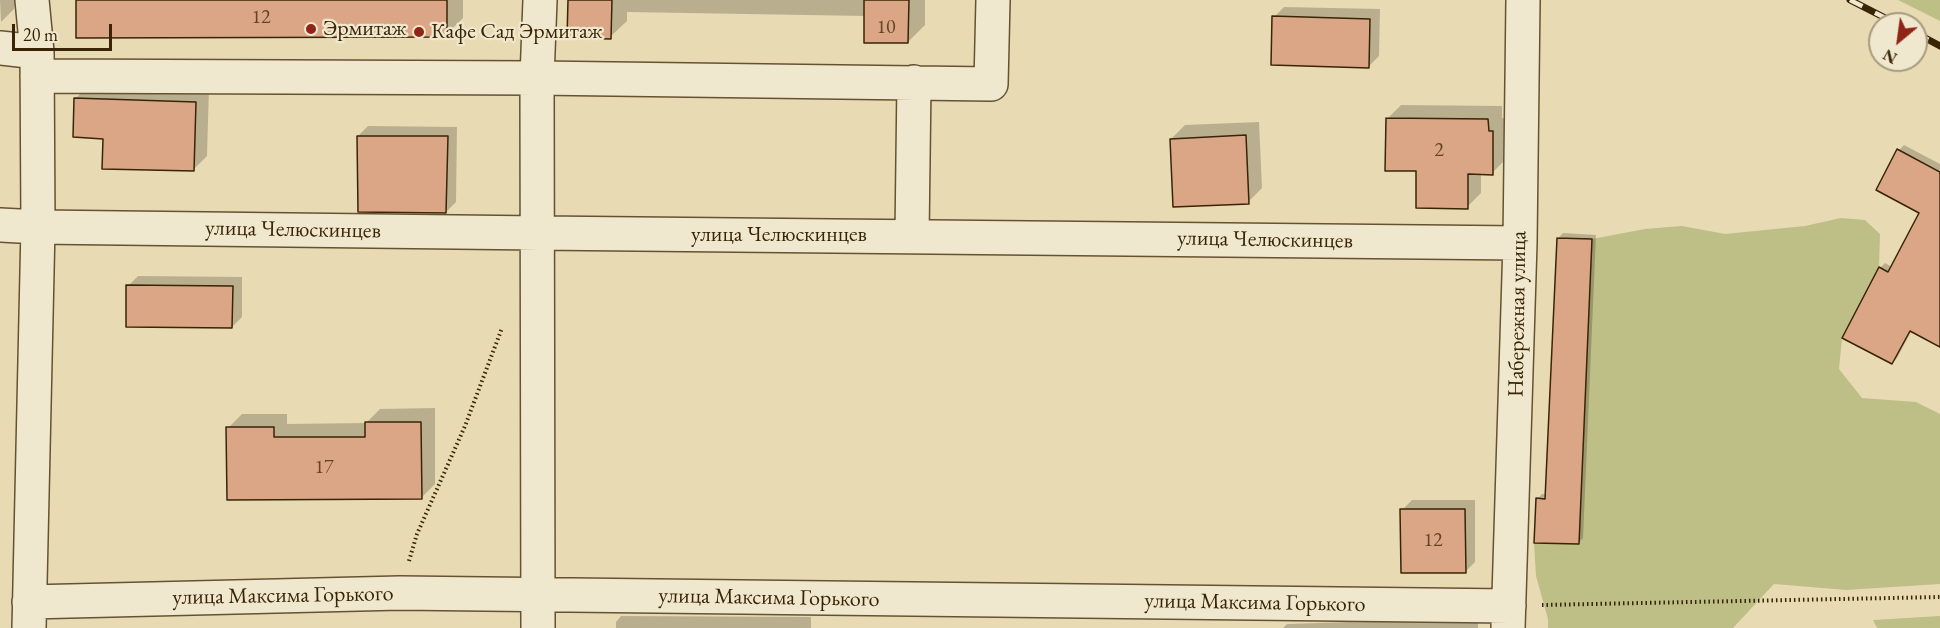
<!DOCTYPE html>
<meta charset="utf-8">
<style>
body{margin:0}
#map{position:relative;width:1940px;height:628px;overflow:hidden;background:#e8dbb3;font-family:"EB Garamond",serif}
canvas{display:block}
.north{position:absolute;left:1868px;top:12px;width:60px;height:60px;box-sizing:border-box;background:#f0e8ce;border:2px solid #a79a7e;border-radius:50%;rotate:209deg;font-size:16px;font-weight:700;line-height:24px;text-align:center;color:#392406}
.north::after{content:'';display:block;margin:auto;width:21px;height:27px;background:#8f2418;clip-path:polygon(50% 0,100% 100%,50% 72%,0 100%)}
.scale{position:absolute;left:12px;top:24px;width:100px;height:27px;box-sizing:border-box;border:3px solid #392406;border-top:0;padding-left:8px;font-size:18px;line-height:21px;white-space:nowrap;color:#392406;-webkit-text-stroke:4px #f0e8ce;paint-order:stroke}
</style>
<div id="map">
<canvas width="1940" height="628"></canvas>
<div class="north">N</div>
<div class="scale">20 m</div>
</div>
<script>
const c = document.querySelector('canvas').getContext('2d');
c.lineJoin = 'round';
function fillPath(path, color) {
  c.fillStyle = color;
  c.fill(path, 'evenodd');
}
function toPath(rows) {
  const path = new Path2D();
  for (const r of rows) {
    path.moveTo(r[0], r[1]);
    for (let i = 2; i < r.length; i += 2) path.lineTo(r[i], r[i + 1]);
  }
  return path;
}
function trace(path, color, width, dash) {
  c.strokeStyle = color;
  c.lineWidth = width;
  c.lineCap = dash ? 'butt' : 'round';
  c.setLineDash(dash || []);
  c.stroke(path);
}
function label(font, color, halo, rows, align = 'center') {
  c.font = font + ' "EB Garamond",serif';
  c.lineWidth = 4.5;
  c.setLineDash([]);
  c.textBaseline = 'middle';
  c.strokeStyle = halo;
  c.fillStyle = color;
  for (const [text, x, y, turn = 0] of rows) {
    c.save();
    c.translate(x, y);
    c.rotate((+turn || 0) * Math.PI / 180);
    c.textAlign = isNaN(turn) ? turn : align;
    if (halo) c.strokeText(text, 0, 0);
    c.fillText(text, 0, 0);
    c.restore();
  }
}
fillPath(toPath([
 [1898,0,1940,0,1940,21],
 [1841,218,1865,220,1880,234,1879,267,1842,338,1839,369,1862,398,1916,402,1940,414,1940,584,1846,590,1774,584,1733,628,1548,628,1548,619,1536,576,1534,543,1579,544,1592,239,1645,229,1682,226,1725,234,1805,226],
 [1940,616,1940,628,1877,628,1873,620]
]), '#bebe87');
fillPath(toPath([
 [0,0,15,0,14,9,1,22],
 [77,0,463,0,463,18,446,35],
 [569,0,925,0,925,25,908,42,865,16,627,12,627,21,610,37],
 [1284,7,1380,9,1379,56,1369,66,1274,17],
 [89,85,209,88,207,156,193,170,104,137,75,99],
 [1401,105,1502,106,1502,118,1507,118,1506,159,1492,173,1481,173,1481,193,1467,207,1417,170,1387,119],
 [1259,122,1262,188,1248,202,1171,139,1185,125],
 [368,126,457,127,456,202,446,212,358,136],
 [1904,145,1940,164,1940,345,1912,330,1897,358,1892,363,1880,268,1885,263,1892,267,1921,212,1899,150],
 [1563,233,1596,235,1583,538,1578,543,1537,499,1542,494,1547,494,1558,238],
 [138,276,242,277,242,317,232,327,128,286],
 [435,408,435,484,421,498,228,428,242,414,287,414,287,424,366,423,380,409],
 [1412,500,1475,500,1475,562,1465,572,1402,510],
 [621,616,811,617,811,628,616,628,616,622],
 [1478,618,1478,628,1283,628,1287,624]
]), '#0003');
const building = toPath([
 [76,0,447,0,447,37,76,38,76,0],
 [568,0,612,0,611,39,567,38,568,0],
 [864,0,909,0,908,43,864,43,864,0],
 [1272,16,1370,19,1369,68,1271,65,1272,16],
 [74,98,196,102,194,171,102,169,103,139,73,137,74,98],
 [1386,118,1488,119,1489,131,1493,131,1493,175,1468,174,1468,209,1416,208,1416,171,1385,171,1386,118],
 [1246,135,1249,204,1173,207,1170,139,1246,135],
 [357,136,448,136,446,213,358,212,357,136],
 [1897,149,1940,172,1940,347,1910,331,1892,364,1842,338,1879,267,1888,272,1919,213,1876,190,1897,149],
 [1557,238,1592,239,1579,544,1534,543,1536,498,1545,499,1557,238],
 [126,285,233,286,232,328,126,327,126,285],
 [365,422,421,422,422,499,227,500,226,427,274,427,274,437,365,437,365,422],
 [1400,509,1465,509,1466,573,1401,573,1400,509]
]);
fillPath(building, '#dba685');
trace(building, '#392406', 1.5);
const minor = toPath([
 [0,48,37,52],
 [37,76,537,78,991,84,993,0],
 [0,225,38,227,539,233,1520,243],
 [912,236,914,82],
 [29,602,400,593,1509,606],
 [29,628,38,227,37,52,32,0],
 [538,628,537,78,540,0],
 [1508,628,1520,243,1523,0]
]);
trace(minor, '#655231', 36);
trace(toPath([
 [409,561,417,534,465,426,502,328],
 [1542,605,1940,597]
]), '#392406', 4, [1.5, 3]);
trace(minor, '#f0e8ce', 33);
const rail = toPath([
 [1850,0,1897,24],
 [1916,33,1940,46]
]);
trace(rail, '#392406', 7);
trace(rail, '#f0e8ce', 4.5, [14]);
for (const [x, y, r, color] of [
 [311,29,6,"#8f2418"],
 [419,32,6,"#8f2418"]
]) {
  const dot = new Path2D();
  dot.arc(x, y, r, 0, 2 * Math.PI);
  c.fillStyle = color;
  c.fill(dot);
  trace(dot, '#f0e8ce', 2);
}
label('20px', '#624426', null, [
 ["12",261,18],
 ["10",886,28],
 ["2",1439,151],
 ["17",324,468],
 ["12",1433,541]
]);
label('22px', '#392406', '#f0e8ce', [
 ["Эрмитаж",323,29],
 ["Кафе Сад Эрмитаж",431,32]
], 'left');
label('22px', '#392406', '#f0e8ce', [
 ["улица Челюскинцев",293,230,1],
 ["улица Челюскинцев",779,235],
 ["улица Челюскинцев",1265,240,1],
 ["Набережная улица",1518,314,-89],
 ["улица Максима Горького",283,596,-1],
 ["улица Максима Горького",769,598,1],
 ["улица Максима Горького",1255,603,1]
]);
</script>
